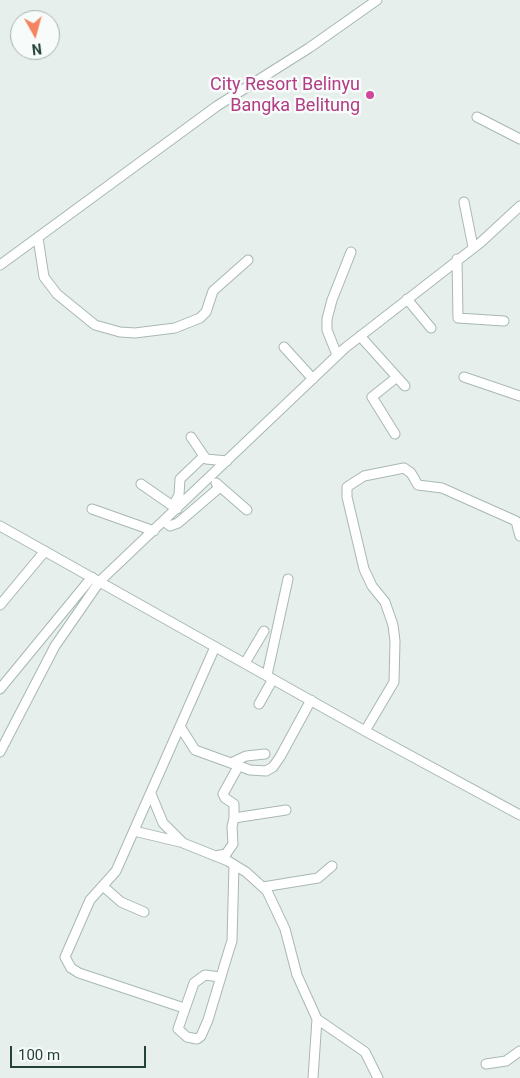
<!DOCTYPE html>
<style>
body{margin:0}
#map{position:relative;width:520px;height:1078px;overflow:hidden;background:#e6efeb;font-family:Roboto,sans-serif}
canvas{display:block}
.north{position:absolute;left:10px;top:10px;width:50px;height:50px;box-sizing:border-box;background:#f7fbf9;border:1px solid #a3b1ad;border-radius:50%;rotate:173deg;font-size:14px;font-weight:700;line-height:20px;text-align:center;color:#24423a}
.north::after{content:'';display:block;margin:auto;width:18px;height:22px;background:#f4845f;clip-path:polygon(50% 0,100% 100%,50% 72%,0 100%)}
.scale{position:absolute;left:10px;top:1046px;width:136px;height:22px;box-sizing:border-box;border:2px solid #24423a;border-top:0;padding-left:6px;font-size:15px;line-height:18px;white-space:nowrap;color:#24423a;-webkit-text-stroke:4px #f7fbf9;paint-order:stroke}
</style>
<div id="map">
<canvas width="520" height="1078"></canvas>
<div class="north">N</div>
<div class="scale">100 m</div>
</div>
<script>
const c = document.querySelector('canvas').getContext('2d');
c.lineJoin = 'round';
function toPath(rows) {
  const path = new Path2D();
  for (const r of rows) {
    path.moveTo(r[0], r[1]);
    for (let i = 2; i < r.length; i += 2) path.lineTo(r[i], r[i + 1]);
  }
  return path;
}
function trace(path, color, width, dash) {
  c.strokeStyle = color;
  c.lineWidth = width;
  c.lineCap = dash ? 'butt' : 'round';
  c.setLineDash(dash || []);
  c.stroke(path);
}
function label(font, color, halo, rows, align = 'center') {
  c.font = font + ' Roboto,sans-serif';
  c.lineWidth = 5;
  c.setLineDash([]);
  c.textBaseline = 'middle';
  c.strokeStyle = halo;
  c.fillStyle = color;
  for (const [text, x, y, turn = 0] of rows) {
    c.save();
    c.translate(x, y);
    c.rotate((+turn || 0) * Math.PI / 180);
    c.textAlign = isNaN(turn) ? turn : align;
    if (halo) c.strokeText(text, 0, 0);
    c.fillText(text, 0, 0);
    c.restore();
  }
}
const minor = toPath([
 [477,117,520,139],
 [464,202,473,247],
 [38,238,44,277,57,294,95,325,120,332,135,333,175,328,200,318,206,312,213,291,248,260],
 [457,259,458,318,504,321],
 [0,265,217,106,309,48,377,0],
 [407,299,431,328],
 [360,336,405,386],
 [284,347,313,379],
 [337,355,327,330,327,319,332,300,351,252],
 [464,377,520,396],
 [395,434,372,397,397,377],
 [191,437,206,459,227,461],
 [216,483,247,510],
 [141,484,177,509],
 [173,506,179,495,180,479,203,457],
 [92,509,154,531],
 [165,522,170,526,178,523,220,487],
 [0,526,365,731,520,815],
 [0,605,45,551],
 [245,663,264,631],
 [267,675,288,579],
 [0,689,92,577],
 [259,704,273,679],
 [181,728,195,750,250,770,266,771,273,767,280,757,311,700],
 [365,731,394,682,395,641,393,625,385,602,372,586,364,569,347,497,347,487,364,476,404,468,411,473,418,485,442,488,516,521,520,536],
 [0,752,55,646,100,581,345,348,480,243,520,206],
 [233,762,246,756,265,754],
 [151,794,163,823,183,843,228,861,246,872,267,891,285,929,297,975,317,1019,313,1078],
 [234,818,234,804,225,798,223,794,239,765],
 [134,831,180,842],
 [215,856,226,854,233,844,232,827,234,818,286,810],
 [104,887,121,902,144,912],
 [263,887,318,878,332,866],
 [220,977,205,975,194,983,178,1029,187,1037,197,1039,201,1036,208,1020,229,950,232,941,234,865],
 [184,1008,79,973,71,968,65,957,90,900,116,871,215,647],
 [317,1019,365,1052,378,1078],
 [486,1064,506,1061,520,1051]
]);
trace(minor, '#a8b8b2', 11);
trace(minor, '#fff', 9);
for (const [x, y, r, color] of [
 [370,95,5,"#d1479c"]
]) {
  const dot = new Path2D();
  dot.arc(x, y, r, 0, 2 * Math.PI);
  c.fillStyle = color;
  c.fill(dot);
  trace(dot, '#f7fbf9', 2);
}
label('18px', '#b23c85', '#f7fbf9', [
 ["City Resort Belinyu",360,85],
 ["Bangka Belitung",360,106]
], 'right');
</script>
